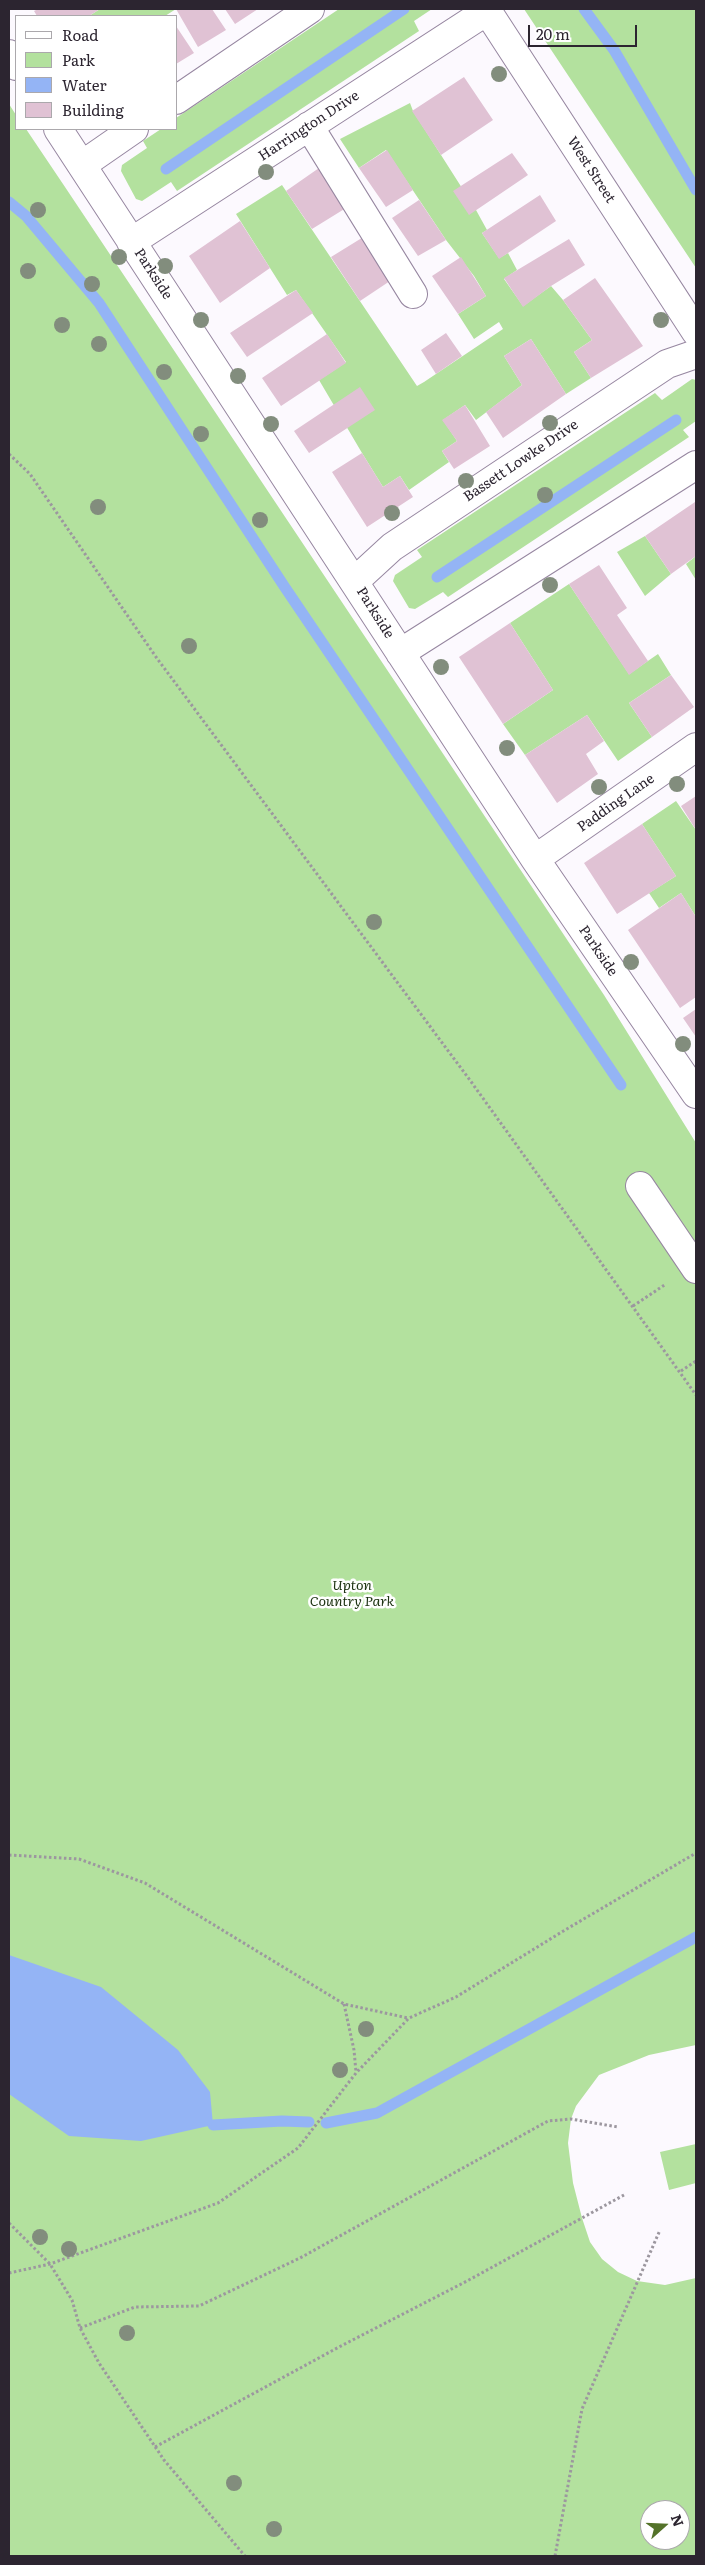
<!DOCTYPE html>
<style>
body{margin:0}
#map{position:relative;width:705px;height:2565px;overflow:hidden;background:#fcf9fe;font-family:Literata,serif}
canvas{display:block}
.frame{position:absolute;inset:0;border:10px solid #2c2530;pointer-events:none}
.legend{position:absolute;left:15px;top:15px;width:162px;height:115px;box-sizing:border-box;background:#fff;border:1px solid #aba8ac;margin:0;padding:6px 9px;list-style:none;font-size:15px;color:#2c2530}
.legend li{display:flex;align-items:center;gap:10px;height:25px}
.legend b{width:25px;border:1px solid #aba8ac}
.north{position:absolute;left:640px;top:2500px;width:50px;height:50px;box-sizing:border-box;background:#fff;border:1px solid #aba8ac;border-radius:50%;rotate:70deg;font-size:14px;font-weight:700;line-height:20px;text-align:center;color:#2c2530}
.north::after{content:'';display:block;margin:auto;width:18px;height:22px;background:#54732a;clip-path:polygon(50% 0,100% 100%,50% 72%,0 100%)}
.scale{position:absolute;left:528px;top:25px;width:109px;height:22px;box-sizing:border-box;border:2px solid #2c2530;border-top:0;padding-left:6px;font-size:15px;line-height:18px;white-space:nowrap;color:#2c2530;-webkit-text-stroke:4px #fff;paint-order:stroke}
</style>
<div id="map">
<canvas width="705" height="2565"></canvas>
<div class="frame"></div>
<ul class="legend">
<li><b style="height:6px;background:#fff"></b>Road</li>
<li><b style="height:14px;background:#b3e19e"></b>Park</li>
<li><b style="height:14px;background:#94b4f5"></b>Water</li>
<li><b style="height:14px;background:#e0c2d4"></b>Building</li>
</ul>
<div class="north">N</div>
<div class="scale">20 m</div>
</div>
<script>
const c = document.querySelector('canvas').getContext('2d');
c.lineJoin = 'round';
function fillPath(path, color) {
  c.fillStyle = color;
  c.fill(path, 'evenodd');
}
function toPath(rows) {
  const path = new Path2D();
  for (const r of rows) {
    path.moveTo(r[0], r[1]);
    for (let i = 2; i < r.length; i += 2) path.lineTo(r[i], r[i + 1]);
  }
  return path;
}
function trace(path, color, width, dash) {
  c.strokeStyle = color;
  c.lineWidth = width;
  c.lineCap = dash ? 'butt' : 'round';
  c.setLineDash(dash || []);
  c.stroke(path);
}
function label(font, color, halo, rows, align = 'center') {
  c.font = font + ' Literata,serif';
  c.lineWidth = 5;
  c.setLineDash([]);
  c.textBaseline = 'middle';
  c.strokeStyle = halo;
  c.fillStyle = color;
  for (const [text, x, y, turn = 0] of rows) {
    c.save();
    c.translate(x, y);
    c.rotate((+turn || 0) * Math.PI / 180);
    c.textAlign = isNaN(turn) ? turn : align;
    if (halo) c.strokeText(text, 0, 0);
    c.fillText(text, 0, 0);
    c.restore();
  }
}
fillPath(toPath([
 [100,9,176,9,165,16,89,16],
 [339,9,432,9,414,21,419,31,177,191,171,182,142,201,136,199,121,171,122,165,147,148,143,141,161,129,176,129,176,118],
 [524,9,696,9,696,268],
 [410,103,413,111,476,210,487,230,482,233,499,258,508,253,517,270,504,279,523,306,551,286,563,300,592,340,574,352,591,378,566,394,531,339,504,356,522,385,476,420,465,405,443,420,457,441,442,451,449,462,409,490,400,476,383,487,362,453,319,380,346,362,296,290,287,295,236,214,282,185,417,386,424,382,503,329,499,322,474,339,458,314,486,296,474,276,446,240,386,150,359,168,340,139],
 [9,104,16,115,16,129,26,129,63,184,604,995,696,1143,696,2045,649,2055,599,2075,576,2106,571,2119,568,2143,573,2183,582,2218,590,2242,602,2259,618,2272,637,2281,665,2285,696,2278,696,2556,9,2556],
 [650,2510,680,2510,680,2540,650,2540],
 [692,379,696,380,696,421,683,430,689,437,448,597,443,592,415,609,409,608,393,581,395,575,422,557,417,550,655,393,662,400],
 [645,536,671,574,645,596,617,552],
 [696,556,696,580,686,564],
 [569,584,629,674,658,654,671,675,629,703,652,737,618,761,587,715,525,755,503,724,553,690,510,623],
 [676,801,696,830,696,917,681,893,659,908,649,893,676,876,642,824],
 [696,2144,696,2183,669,2190,660,2152]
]), '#b3e19e');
fillPath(toPath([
 [9,1955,101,1987,178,2050,210,2092,213,2125,141,2141,69,2136,9,2094]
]), '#94b4f5');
trace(toPath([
 [584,9,614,50,696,190],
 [166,169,404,9],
 [9,202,26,216,99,303,284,586,621,1085],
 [437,577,676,420],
 [326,2123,377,2113,696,1937],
 [213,2125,282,2121,309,2122]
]), '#94b4f5', 11);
fillPath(toPath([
 [38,9,100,9,89,16,37,16,34,11],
 [176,9,212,9,226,30,198,47],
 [225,9,258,9,235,24],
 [176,26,194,53,176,64],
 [464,77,493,120,441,155,412,111],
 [387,150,413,190,386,207,359,168],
 [512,153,528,175,469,215,453,191],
 [319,168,346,208,312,229,286,191],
 [540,195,556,221,499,259,482,233],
 [419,200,446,240,418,256,392,218],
 [240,221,270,268,220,303,189,256],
 [365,236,393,279,360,301,331,257],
 [569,239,585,265,551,286,523,307,504,278],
 [461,257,486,296,458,314,432,276],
 [595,278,643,346,591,378,574,352,592,340,563,300],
 [296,290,313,313,247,357,230,333],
 [446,333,462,356,436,374,421,350],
 [327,334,346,363,281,406,262,378],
 [531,339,566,394,503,438,486,412,522,385,504,356],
 [360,387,375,410,309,453,294,431],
 [465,405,490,446,454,469,442,451,457,441,442,420],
 [362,453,383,487,400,476,413,497,367,527,332,472],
 [695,502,696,556,671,574,645,536],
 [599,565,627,608,617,615,648,661,629,675,569,584],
 [510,623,553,690,503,724,459,657],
 [671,675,694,707,652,737,629,703],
 [587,715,604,741,586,754,598,774,557,803,525,755],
 [696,796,696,830,681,806],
 [642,824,676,876,617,914,584,863],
 [681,893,696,917,696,997,680,1008,628,930],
 [696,1009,696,1037,683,1018]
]), '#e0c2d4');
const minor = toPath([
 [486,9,696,332],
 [9,54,16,66],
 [176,100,310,9],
 [309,126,413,294],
 [58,129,535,859,696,1094],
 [82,165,134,129],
 [131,242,487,11],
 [355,581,392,547,667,364,696,354],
 [400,653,696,465],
 [535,859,696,747],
 [640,1186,696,1269]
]);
trace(minor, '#9686a0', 30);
trace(toPath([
 [9,454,30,474,156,657,472,1083,696,1395],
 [633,1306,666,1284],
 [681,1371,696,1361],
 [9,1855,79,1859,145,1883,344,2004,408,2018],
 [344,2004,354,2050,356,2072],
 [9,2223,50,2264,72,2300,80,2328,99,2363,164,2460,245,2556],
 [9,2273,50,2264,218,2203,298,2148,356,2073,409,2018,456,1997,565,1930,696,1853],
 [80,2328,135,2307,199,2306,300,2258,548,2121,571,2119,618,2127],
 [155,2447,339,2347,467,2281,624,2195],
 [555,2556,582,2409,660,2230]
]), '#9c979f', 3, [2.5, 2.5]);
trace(minor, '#fff', 28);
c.fillStyle = '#828d7d';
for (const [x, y] of [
 [499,74],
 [266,172],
 [38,210],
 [119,257],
 [165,266],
 [28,271],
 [92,284],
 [201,320],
 [661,320],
 [62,325],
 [99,344],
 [164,372],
 [238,376],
 [550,423],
 [271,424],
 [201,434],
 [466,481],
 [545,495],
 [98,507],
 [392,513],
 [260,520],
 [550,585],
 [189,646],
 [441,667],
 [507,748],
 [677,784],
 [599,787],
 [374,922],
 [631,962],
 [683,1044],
 [366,2029],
 [340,2070],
 [40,2237],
 [69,2249],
 [127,2333],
 [234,2483],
 [274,2529]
]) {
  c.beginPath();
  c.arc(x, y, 8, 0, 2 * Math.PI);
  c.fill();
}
label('14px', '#2c2530', '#fff', [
 ["Harrington Drive",309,126,-33],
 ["West Street",591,170,57],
 ["Parkside",153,274,57],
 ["Bassett Lowke Drive",521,461,-34],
 ["Parkside",375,613,58],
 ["Padding Lane",616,803,-35],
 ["Parkside",598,951,56]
]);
label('italic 14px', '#1e3413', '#fff', [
 ["Upton",352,1586],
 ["Country Park",352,1602]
]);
</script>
